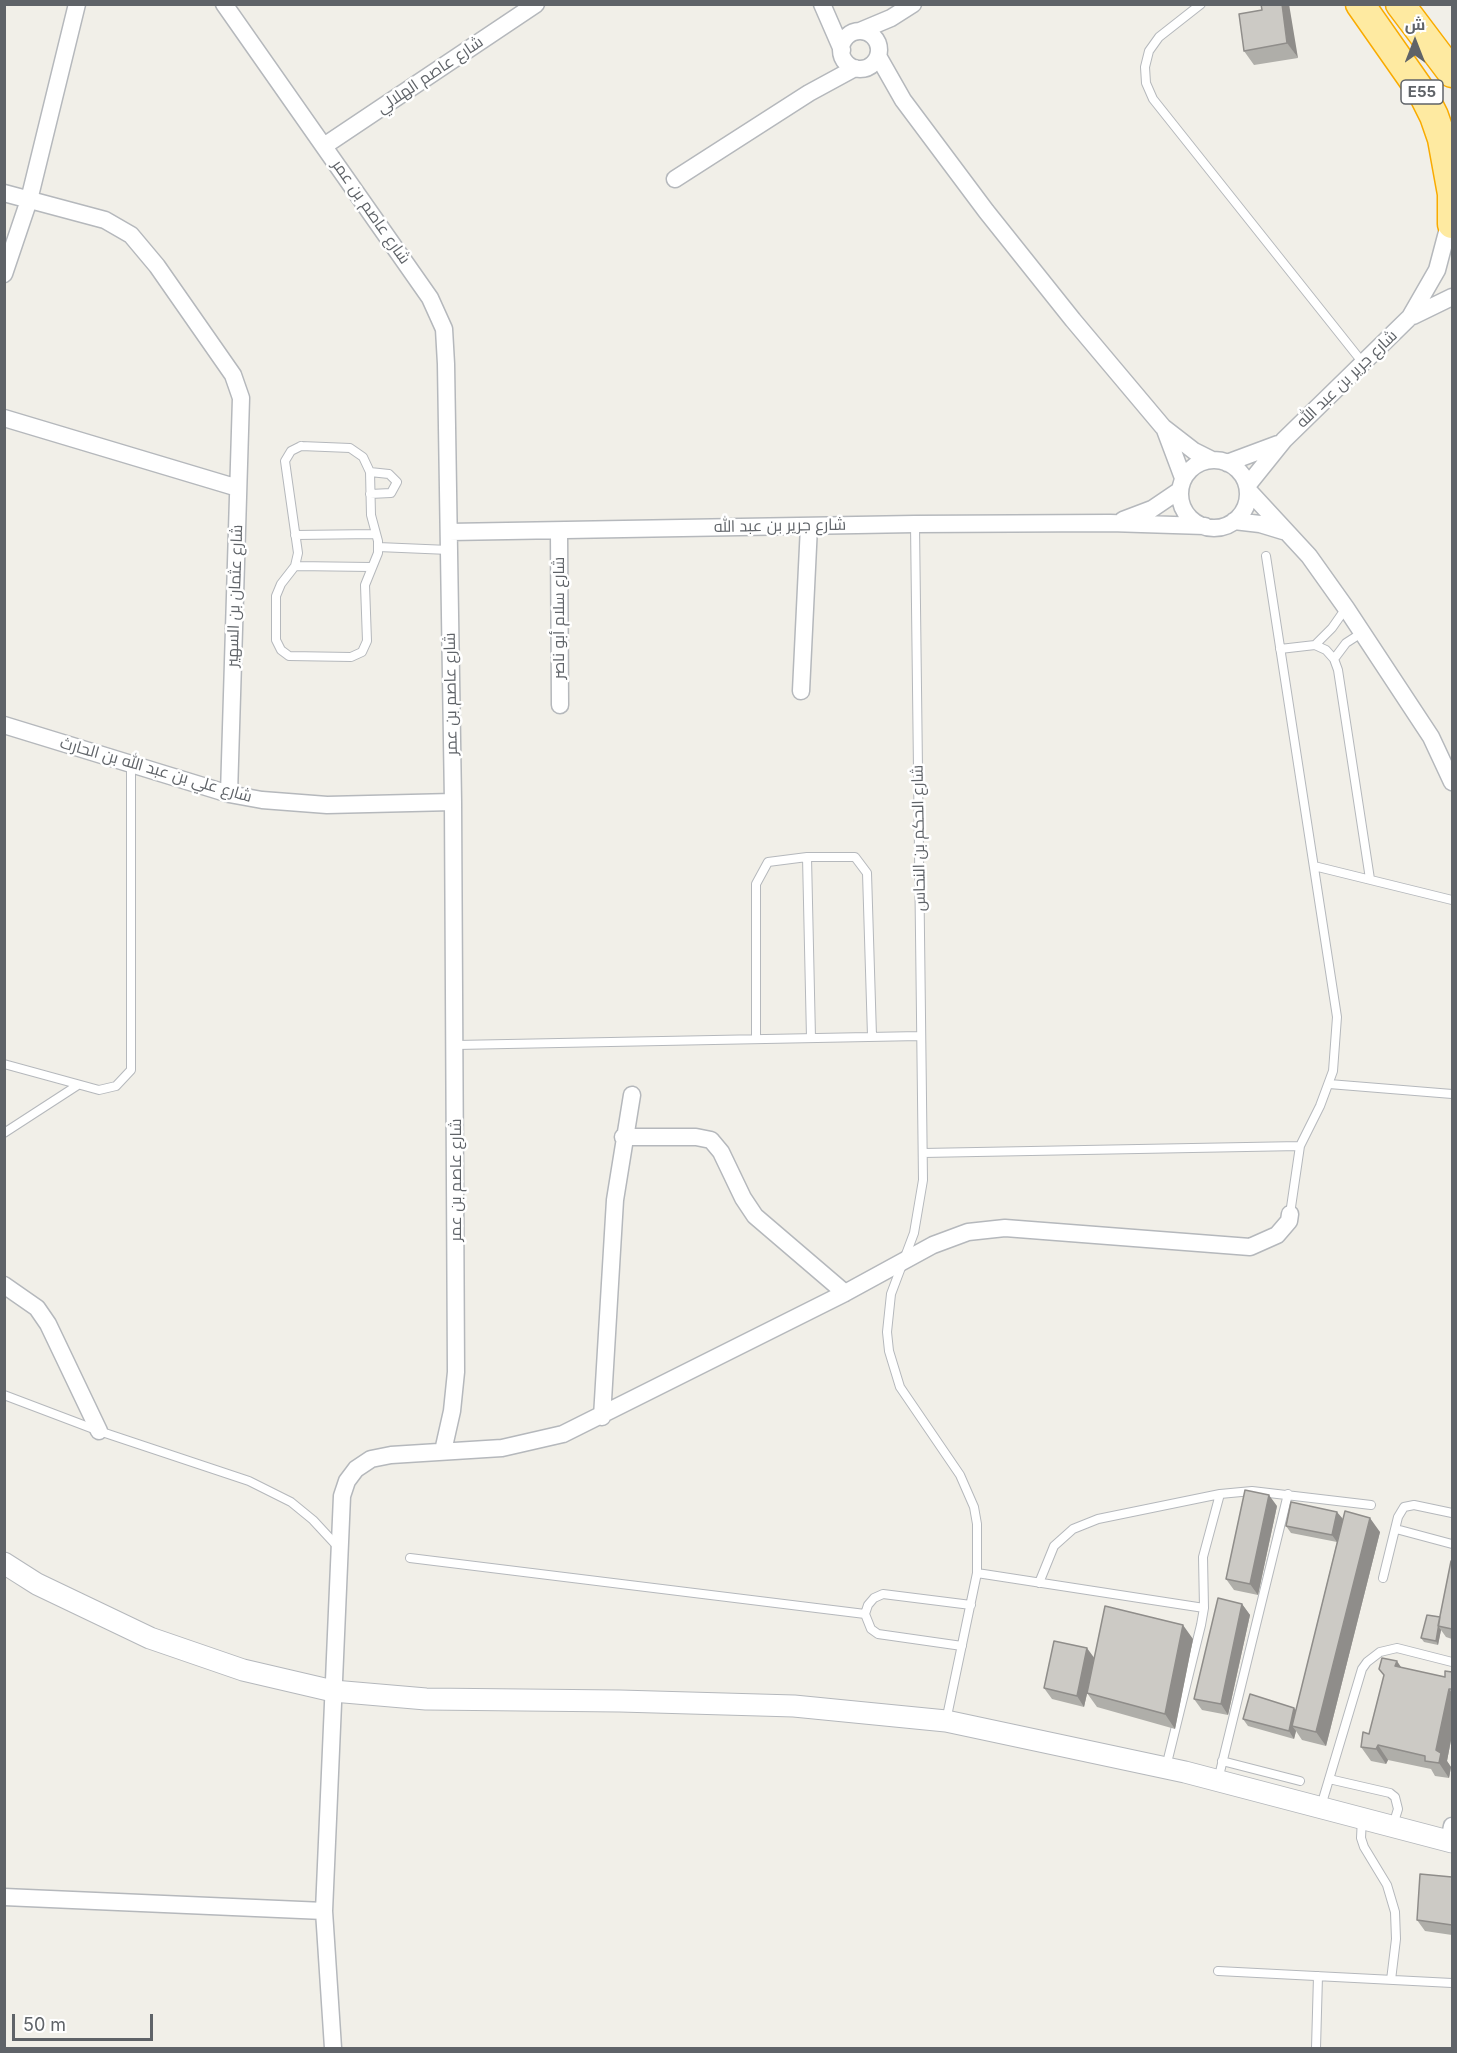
<!DOCTYPE html>
<meta charset="utf-8">
<style>
body{margin:0}
#map{position:relative;width:1457px;height:2053px;overflow:hidden;background:#f1efe8;font-family:Inter,Cairo,sans-serif}
canvas{display:block}
.frame{position:absolute;inset:0;border:6px solid #5f6368;pointer-events:none}
.north{position:absolute;left:1385px;top:12px;width:60px;height:60px;-webkit-text-stroke:4px #fff;paint-order:stroke;rotate:0deg;font-size:16px;font-weight:700;line-height:24px;text-align:center;color:#5f6368}
.north::after{content:'';display:block;margin:auto;width:21px;height:27px;background:#5f6368;clip-path:polygon(50% 0,100% 100%,50% 72%,0 100%)}
.scale{position:absolute;left:12px;top:2014px;width:141px;height:27px;box-sizing:border-box;border:3px solid #5f6368;border-top:0;padding-left:8px;font-size:18px;line-height:21px;white-space:nowrap;color:#5f6368;-webkit-text-stroke:4px #fff;paint-order:stroke}
</style>
<div id="map">
<canvas width="1457" height="2053"></canvas>
<div class="frame"></div>
<div class="north">ش</div>
<div class="scale">50 m</div>
</div>
<script>
const c = document.querySelector('canvas').getContext('2d');
c.lineJoin = 'round';
function toPath(rows) {
  const path = new Path2D();
  for (const r of rows) {
    if (r.length === 3) {
      path.moveTo(r[0] + r[2], r[1]);
      path.arc(r[0], r[1], r[2], 0, 2 * Math.PI);
      continue;
    }
    path.moveTo(r[0], r[1]);
    for (let i = 2; i < r.length; i += 2) path.lineTo(r[i], r[i + 1]);
  }
  return path;
}
function trace(path, color, width, dash) {
  c.strokeStyle = color;
  c.lineWidth = width;
  c.lineCap = dash ? 'butt' : 'round';
  c.setLineDash(dash || []);
  c.stroke(path);
}
function fillPath(path, color) {
  c.fillStyle = color;
  c.fill(path, 'evenodd');
}
function label(font, color, halo, rows, align = 'center') {
  c.font = font + ' Inter,Cairo,sans-serif';
  c.lineWidth = 5;
  c.setLineDash([]);
  c.textBaseline = 'middle';
  c.strokeStyle = halo;
  c.fillStyle = color;
  for (const [text, x, y, turn = 0] of rows) {
    c.save();
    c.translate(x, y);
    c.rotate((+turn || 0) * Math.PI / 180);
    c.textAlign = isNaN(turn) ? turn : align;
    if (halo) c.strokeText(text, 0, 0);
    c.fillText(text, 0, 0);
    c.restore();
  }
}
const service = toPath([
 [1201,4,1159,37,1149,51,1145,67,1146,83,1153,99,1363,363],
 [301,446,350,448,363,457,370,472,371,515,378,541,378,553,365,585,367,641,362,652,351,657,289,656,281,650,276,640,276,596,281,584,295,566,298,553,285,461,291,451,301,446],
 [370,472,389,474,397,482,391,493,370,494],
 [915,524,923,1180,914,1233,891,1294,887,1332,889,1351,900,1387,960,1475,974,1507,977,1524,977,1573,946,1721],
 [295,535,376,534],
 [378,547,449,550],
 [1266,556,1337,1017,1333,1071,1320,1106,1300,1146,1290,1214],
 [295,566,371,567],
 [1315,645,1332,628,1346,608],
 [1280,649,1315,645,1326,650,1334,659,1338,670,1370,879],
 [1334,659,1346,643,1363,632],
 [807,857,811,1038],
 [1314,866,1452,900],
 [756,1039,756,884,768,862,807,857,855,857,867,873,872,1036],
 [456,1045,920,1036],
 [4,1064,99,1090,116,1086,131,1070,131,763],
 [1329,1084,1452,1094],
 [4,1133,78,1085],
 [923,1153,1300,1146],
 [4,1395,99,1431,249,1481,291,1502,313,1520,338,1547],
 [1396,1529,1452,1544],
 [410,1558,865,1614],
 [977,1573,1204,1608],
 [1383,1578,1398,1517,1404,1507,1414,1505,1452,1513],
 [1039,1583,1054,1546,1073,1529,1098,1519,1220,1494,1252,1491,1371,1505],
 [962,1646,878,1634,871,1629,865,1614,868,1605,874,1598,883,1594,971,1605],
 [1222,1761,1300,1781],
 [1166,1767,1201,1625,1204,1608,1203,1557,1220,1494],
 [1329,1779,1390,1793,1395,1797,1398,1809,1393,1825],
 [1218,1780,1288,1494],
 [1321,1806,1362,1669,1367,1662,1380,1652,1397,1648,1452,1662],
 [1362,1818,1361,1838,1364,1847,1387,1885,1395,1912,1396,1939,1391,1980],
 [1218,1971,1452,1983],
 [1316,2048,1318,1976]
]);
const minor = toPath([
 [224,4,430,298,444,329,446,364,453,802,456,1372,452,1411,443,1451],
 [822,4,842,50],
 [860,31,891,18,913,4],
 [860,50,19],
 [878,56,903,100,986,211,1073,320,1163,427,1194,451,1212,460],
 [324,146,536,4],
 [675,179,809,93,855,68],
 [4,193,105,220,131,235,157,266,233,375,241,398,229,794],
 [4,274,29,200,77,4],
 [1413,316,1452,297],
 [4,418,238,488],
 [1165,430,1183,478],
 [1214,494,34],
 [1227,463,1278,444],
 [1247,486,1284,440,1410,317,1437,270,1451,217],
 [1248,490,1309,556,1346,608,1431,737,1452,782],
 [1123,520,1152,509,1180,490],
 [1234,521,1260,524,1283,531],
 [559,531,560,705],
 [449,532,915,524,1110,523,1205,526],
 [801,691,809,526],
 [4,725,229,794,262,800,327,805,453,802],
 [623,1137,696,1137,711,1140,721,1152,743,1198,755,1216,845,1293],
 [4,1285,37,1308,48,1324,99,1431],
 [602,1417,615,1200,632,1095],
 [1449,1841,1452,1826],
 [4,1897,324,1911],
 [333,2048,324,1911,342,1496,347,1481,356,1469,371,1459,391,1455,502,1448,563,1434,845,1293,933,1245,968,1232,1005,1228,1250,1247,1277,1235,1289,1221,1290,1214]
]);
const tertiary = toPath([
 [4,1563,37,1584,150,1638,243,1670,333,1691,426,1699,620,1701,794,1706,946,1721,1185,1772,1452,1842]
]);
const trunk = toPath([
 [1360,4,1423,94,1434,116,1442,139,1452,194],
 [1400,4,1452,73],
 [1452,194,1452,224]
]);
trace(service, '#b5b8bc', 10);
trace(minor, '#b5b8bc', 19);
trace(tertiary, '#b5b8bc', 23);
trace(trunk, '#f9ab00', 31);
trace(service, '#fff', 8);
trace(minor, '#fff', 16);
trace(tertiary, '#fff', 21);
trace(trunk, '#feeaa1', 28);
fillPath(toPath([
 [1261,4,1298,58,1254,65,1244,51,1262,10],
 [1277,1506,1258,1595,1234,1590,1226,1579],
 [1343,1519,1380,1532,1326,1746,1302,1740,1296,1731,1294,1739,1248,1726,1243,1719,1294,1708,1296,1710,1337,1542,1291,1533,1286,1526],
 [1452,1562,1452,1639,1446,1637,1441,1630,1438,1645,1424,1642,1421,1638,1440,1617],
 [1242,1604,1250,1615,1228,1715,1202,1710,1194,1699],
 [1193,1639,1175,1729,1097,1707,1087,1693,1084,1707,1052,1699,1044,1688,1094,1658],
 [1401,1668,1445,1677,1452,1672,1452,1735,1447,1761,1451,1767,1449,1778,1435,1776,1431,1769,1388,1760,1386,1764,1371,1761,1361,1747,1369,1734],
 [1452,1877,1452,1935,1425,1931,1417,1920]
]), '#afaea9');
fillPath(toPath([
 [1282,4,1289,4,1298,58,1287,43],
 [1269,1495,1277,1506,1258,1595,1250,1584],
 [1337,1512,1343,1519,1337,1542,1332,1535],
 [1370,1518,1380,1532,1326,1746,1316,1732],
 [1242,1604,1250,1615,1228,1715,1221,1704],
 [1183,1625,1193,1639,1175,1729,1165,1714],
 [1438,1626,1441,1630,1438,1645,1436,1641],
 [1087,1648,1095,1659,1084,1707,1077,1696],
 [1397,1661,1407,1676,1395,1666],
 [1449,1689,1452,1693,1452,1735,1447,1761,1451,1767,1449,1778,1439,1763,1436,1750],
 [1294,1708,1299,1715,1292,1726,1296,1731,1294,1739,1289,1731],
 [1378,1745,1388,1760,1386,1764,1376,1749]
]), '#8f8d8a');
const building = toPath([
 [1261,4,1282,4,1287,43,1244,51,1239,14,1262,10,1261,4],
 [1245,1490,1269,1495,1250,1584,1226,1579,1245,1490],
 [1291,1502,1337,1512,1332,1535,1286,1526,1291,1502],
 [1345,1511,1370,1518,1316,1732,1292,1726,1345,1511],
 [1451,1561,1452,1562,1452,1629,1438,1626,1451,1561],
 [1218,1598,1242,1604,1221,1704,1194,1699,1218,1598],
 [1105,1606,1183,1625,1165,1714,1087,1693,1105,1606],
 [1427,1615,1440,1617,1436,1641,1421,1638,1427,1615],
 [1054,1641,1087,1648,1077,1696,1044,1688,1054,1641],
 [1382,1658,1397,1661,1395,1666,1445,1677,1445,1671,1452,1672,1452,1689,1449,1689,1436,1750,1441,1753,1439,1763,1425,1761,1425,1756,1378,1745,1376,1749,1361,1747,1363,1732,1369,1734,1384,1675,1379,1669,1382,1658],
 [1250,1694,1294,1708,1289,1731,1243,1719,1250,1694],
 [1420,1874,1452,1877,1452,1925,1417,1920,1420,1874]
]);
fillPath(building, '#cccac5');
trace(building, '#8f8d8a', 1.5);
for (const [x, y, w] of [
 [1422,92,42]
]) {
  const box = new Path2D();
  box.roundRect(x - w / 2, y - 12, w, 24, 4.5);
  c.fillStyle = '#fff';
  c.fill(box);
  trace(box, '#5f6368', 1.5);
}
label('bold 15px', '#5f6368', null, [
 ["E55",1422,92]
]);
label('16px', '#5f6368', '#fff', [
 ["شارع عاصم الهلالي",430,75,-34],
 ["شارع عاصم بن عمر",371,212,55],
 ["شارع جرير بن عبد الله",1347,379,-44],
 ["شارع جرير بن عبد الله",780,526,-1],
 ["شارع عثمان بن السهير",235,596,-88],
 ["شارع سلام أبو ناصر",559,618,-90],
 ["شارع عاصم بن عمر",451,694,-91],
 ["شارع علي بن عبد الله بن الحارث",156,770,16],
 ["شارع الحكم بن النحاس",919,838,-91],
 ["شارع عاصم بن عمر",456,1180,-90]
]);
</script>
